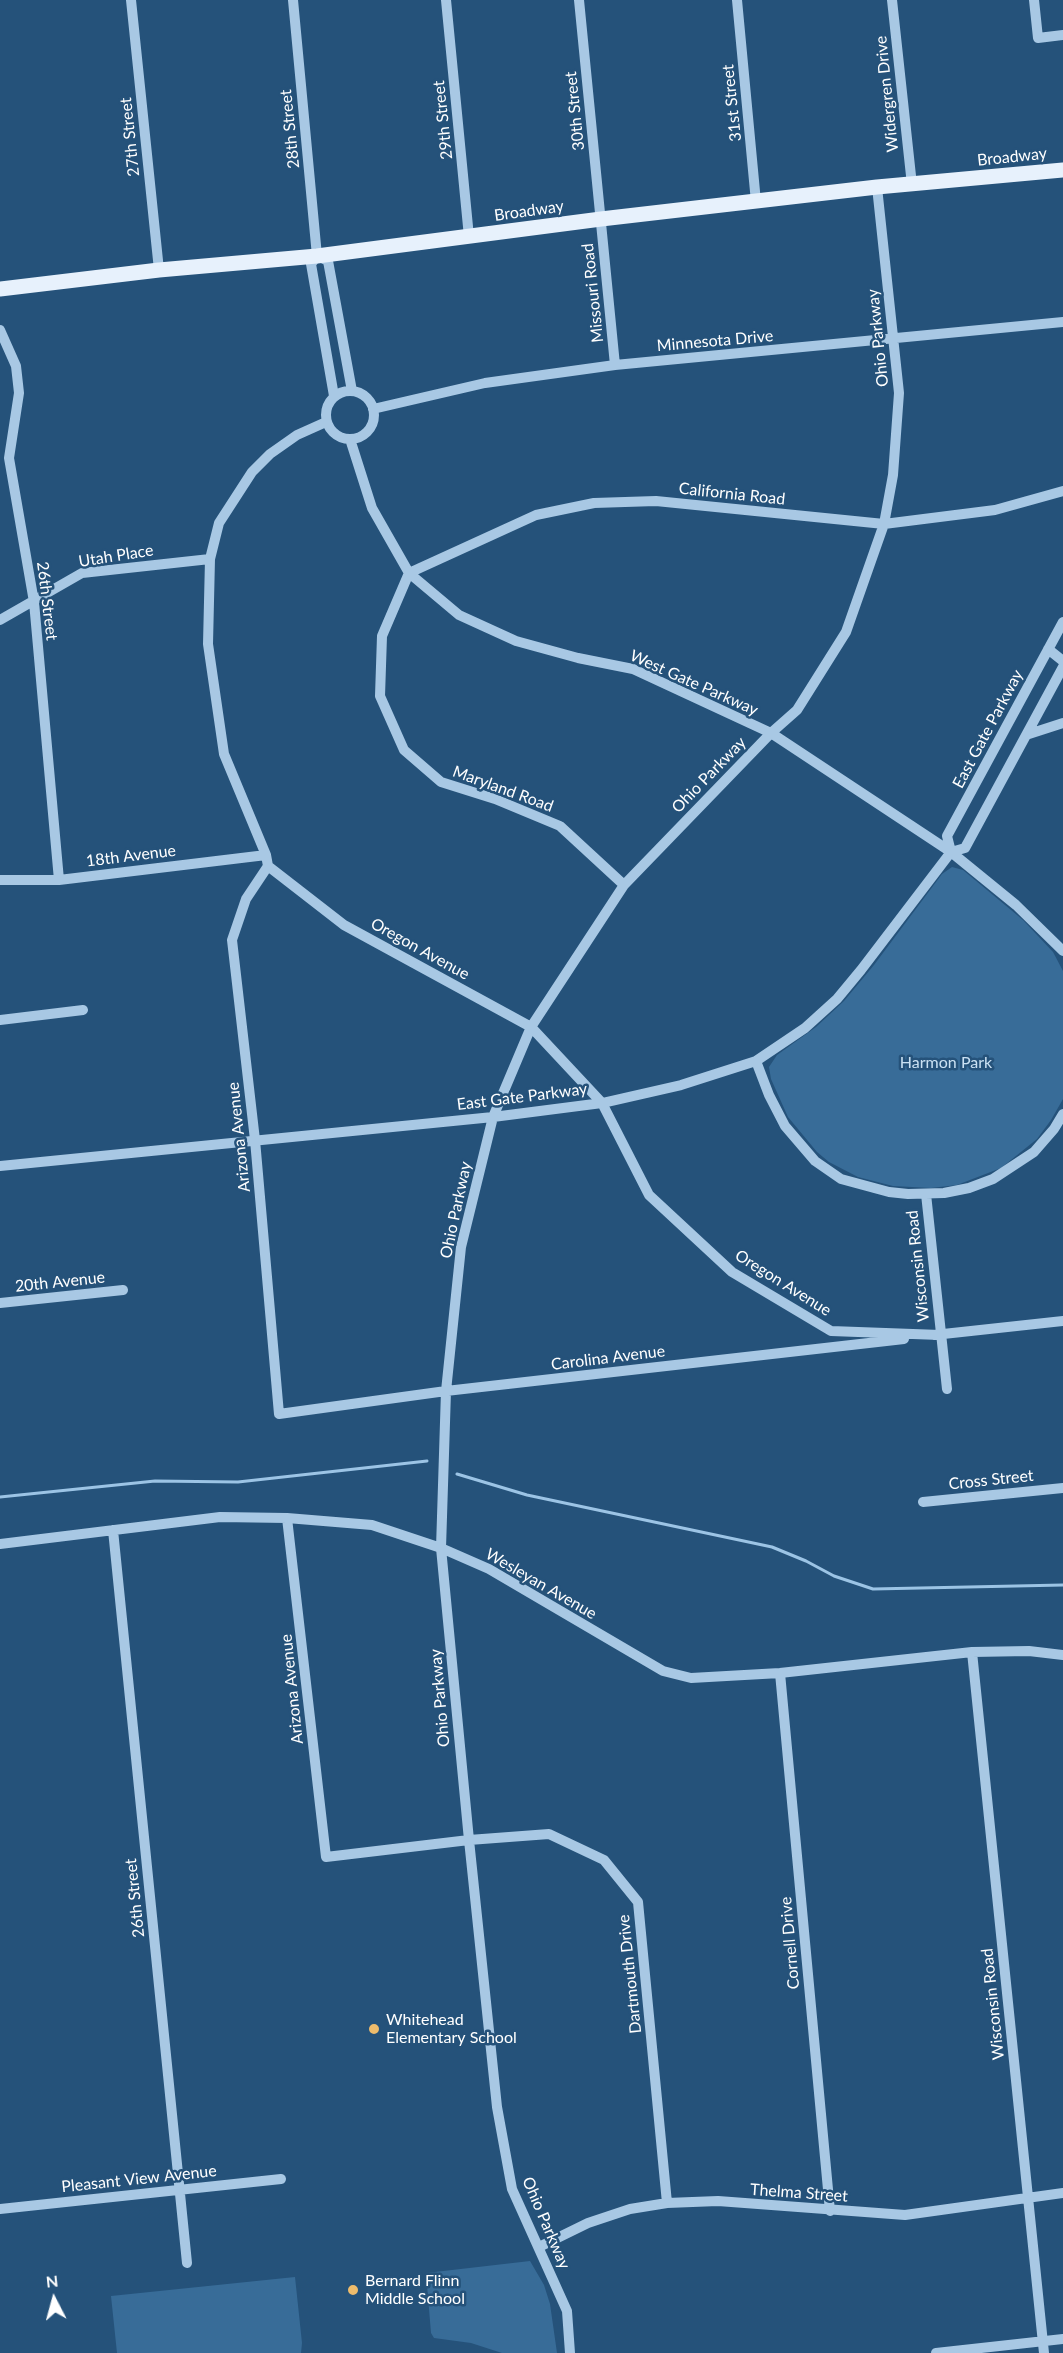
<!DOCTYPE html>
<style>
body{margin:0}
#map{position:relative;width:1063px;height:2353px;overflow:hidden;background:#25527a;font-family:Lato,sans-serif}
canvas{display:block}
.north{position:absolute;left:24px;top:2269px;width:60px;height:60px;-webkit-text-stroke:4px #25527a;paint-order:stroke;rotate:354deg;font-size:16px;font-weight:700;line-height:24px;text-align:center;color:#fff}
.north::after{content:'';display:block;margin:auto;width:21px;height:27px;background:#fff;clip-path:polygon(50% 0,100% 100%,50% 72%,0 100%)}
</style>
<div id="map">
<canvas width="1063" height="2353"></canvas>
<div class="north">N</div>
</div>
<script>
const c = document.querySelector('canvas').getContext('2d');
c.lineJoin = 'round';
function fillPath(path, color) {
  c.fillStyle = color;
  c.fill(path, 'evenodd');
}
function toPath(rows) {
  const path = new Path2D();
  for (const r of rows) {
    if (r.length === 3) {
      path.moveTo(r[0] + r[2], r[1]);
      path.arc(r[0], r[1], r[2], 0, 2 * Math.PI);
      continue;
    }
    path.moveTo(r[0], r[1]);
    for (let i = 2; i < r.length; i += 2) path.lineTo(r[i], r[i + 1]);
  }
  return path;
}
function trace(path, color, width, dash) {
  c.strokeStyle = color;
  c.lineWidth = width;
  c.lineCap = dash ? 'butt' : 'round';
  c.setLineDash(dash || []);
  c.stroke(path);
}
function label(font, color, halo, rows, align = 'center') {
  c.font = font + ' Lato,sans-serif';
  c.lineWidth = 5;
  c.setLineDash([]);
  c.textBaseline = 'middle';
  c.strokeStyle = halo;
  c.fillStyle = color;
  for (const [text, x, y, turn = 0] of rows) {
    c.save();
    c.translate(x, y);
    c.rotate((+turn || 0) * Math.PI / 180);
    c.textAlign = isNaN(turn) ? turn : align;
    if (halo) c.strokeText(text, 0, 0);
    c.fillText(text, 0, 0);
    c.restore();
  }
}
fillPath(toPath([
 [952,867,963,870,1023,920,1053,952,1063,971,1063,1099,1051,1120,1037,1139,1001,1168,957,1185,931,1188,893,1186,858,1177,829,1162,817,1152,788,1117,771,1079,769,1067,777,1055,816,1027,844,1001,874,965,942,874],
 [530,2261,544,2285,550,2304,557,2353,502,2353,471,2343,434,2338,431,2333,426,2273],
 [295,2277,302,2343,301,2353,117,2353,111,2296]
]), '#386c98');
trace(toPath([
 [457,1474,527,1495,772,1547,806,1561,834,1576,873,1589,1063,1585],
 [0,1497,155,1481,238,1482,427,1461]
]), '#9cc4e5', 3);
trace(toPath([
 [131,0,159,270],
 [293,0,317,256],
 [446,0,469,237],
 [579,0,615,365],
 [737,0,756,202],
 [892,0,912,185],
 [1034,0,1038,38,1063,35],
 [317,256,311,264,334,396],
 [318,256,328,261,352,391],
 [0,330,16,366,19,393,9,458,34,602,59,880],
 [350,415,24],
 [373,409,485,383,615,365,1063,322],
 [326,422,297,435,270,454,252,472,219,523,210,559,208,644,224,754,266,855,268,866,344,925,531,1027,602,1103,649,1195,732,1272,831,1331,940,1335],
 [350,439,372,508,409,573,459,615,516,641,578,658,633,669,771,733,951,852,1016,905,1063,951],
 [0,620,82,573,210,559],
 [1048,649,1063,661],
 [1029,734,1063,723],
 [951,852,947,836,1063,622],
 [268,866,246,899,232,940,255,1140,279,1414,446,1391,904,1339],
 [0,880,59,880,266,855],
 [624,885,560,826,495,799,441,782,404,750,380,696,382,636,409,573,536,515,594,503,656,501,884,524,995,510,1063,491],
 [0,1020,83,1010],
 [756,1061,769,1095,785,1126,815,1161,841,1179,889,1192,908,1194,944,1193,969,1188,993,1179,1034,1152,1054,1129,1063,1114],
 [0,1166,493,1117,602,1103,681,1085,756,1061,805,1028,837,999,861,970,951,852,965,848,1063,667],
 [926,1194,947,1389],
 [0,1303,123,1290],
 [934,1335,1063,1321],
 [923,1502,1063,1488],
 [287,1518,326,1857,469,1840,549,1834,604,1860,638,1902,667,2203],
 [113,1530,187,2263],
 [0,1544,220,1517,287,1518,372,1525,441,1548,489,1569,663,1671,691,1678,780,1673,972,1652,1029,1651,1063,1655],
 [972,1652,1044,2353],
 [780,1673,830,2211],
 [0,2209,281,2179],
 [539,2247,588,2223,630,2209,667,2203,718,2201,905,2215,1063,2193],
 [570,2353,567,2311,512,2189,497,2107,469,1840,441,1548,446,1391,461,1247,493,1117,531,1027,624,885,771,733,797,710,846,632,884,524,893,475,899,393,877,187],
 [936,2353,1063,2339]
]), '#a8c8e4', 10);
trace(toPath([
 [0,289,159,270,317,256,601,219,877,187,1063,170]
]), '#e7f1fc', 15);
for (const [x, y, r, color] of [
 [374,2029,6,"#eebc6c"],
 [353,2290,6,"#eebc6c"]
]) {
  const dot = new Path2D();
  dot.arc(x, y, r, 0, 2 * Math.PI);
  c.fillStyle = color;
  c.fill(dot);
  trace(dot, '#25527a', 2);
}
label('16px', '#fff', '#25527a', [
 ["Widergren Drive",887,94,-96],
 ["31st Street",732,103,-96],
 ["30th Street",575,111,-96],
 ["29th Street",443,120,-96],
 ["28th Street",290,129,-96],
 ["27th Street",130,137,-96],
 ["Broadway",1012,157,-6],
 ["Broadway",529,211,-8],
 ["Missouri Road",593,293,-96],
 ["Ohio Parkway",878,338,-96],
 ["Minnesota Drive",715,341,-5],
 ["California Road",732,494,6],
 ["Utah Place",116,556,-9],
 ["26th Street",47,601,83],
 ["West Gate Parkway",694,683,24],
 ["East Gate Parkway",988,729,-62],
 ["Ohio Parkway",709,775,-46],
 ["Maryland Road",503,789,20],
 ["18th Avenue",131,856,-7],
 ["Oregon Avenue",420,949,29],
 ["East Gate Parkway",522,1097,-7],
 ["Arizona Avenue",239,1137,-96],
 ["Ohio Parkway",456,1210,-78],
 ["Wisconsin Road",918,1266,-96],
 ["20th Avenue",60,1282,-6],
 ["Oregon Avenue",783,1283,32],
 ["Carolina Avenue",608,1358,-7],
 ["Cross Street",991,1480,-6],
 ["Wesleyan Avenue",541,1584,30],
 ["Arizona Avenue",292,1689,-96],
 ["Ohio Parkway",440,1698,-95],
 ["26th Street",135,1898,-96],
 ["Cornell Drive",790,1943,-95],
 ["Dartmouth Drive",630,1974,-96],
 ["Wisconsin Road",993,2004,-96],
 ["Pleasant View Avenue",139,2179,-6],
 ["Thelma Street",799,2193,4],
 ["Ohio Parkway",546,2223,67]
]);
label('16px', '#cae1f3', '#25527a', [
 ["Harmon Park",946,1063]
]);
label('16px', '#fff', '#25527a', [
 ["Whitehead",386,2020],
 ["Elementary School",386,2038],
 ["Bernard Flinn",365,2281],
 ["Middle School",365,2299]
], 'left');
</script>
